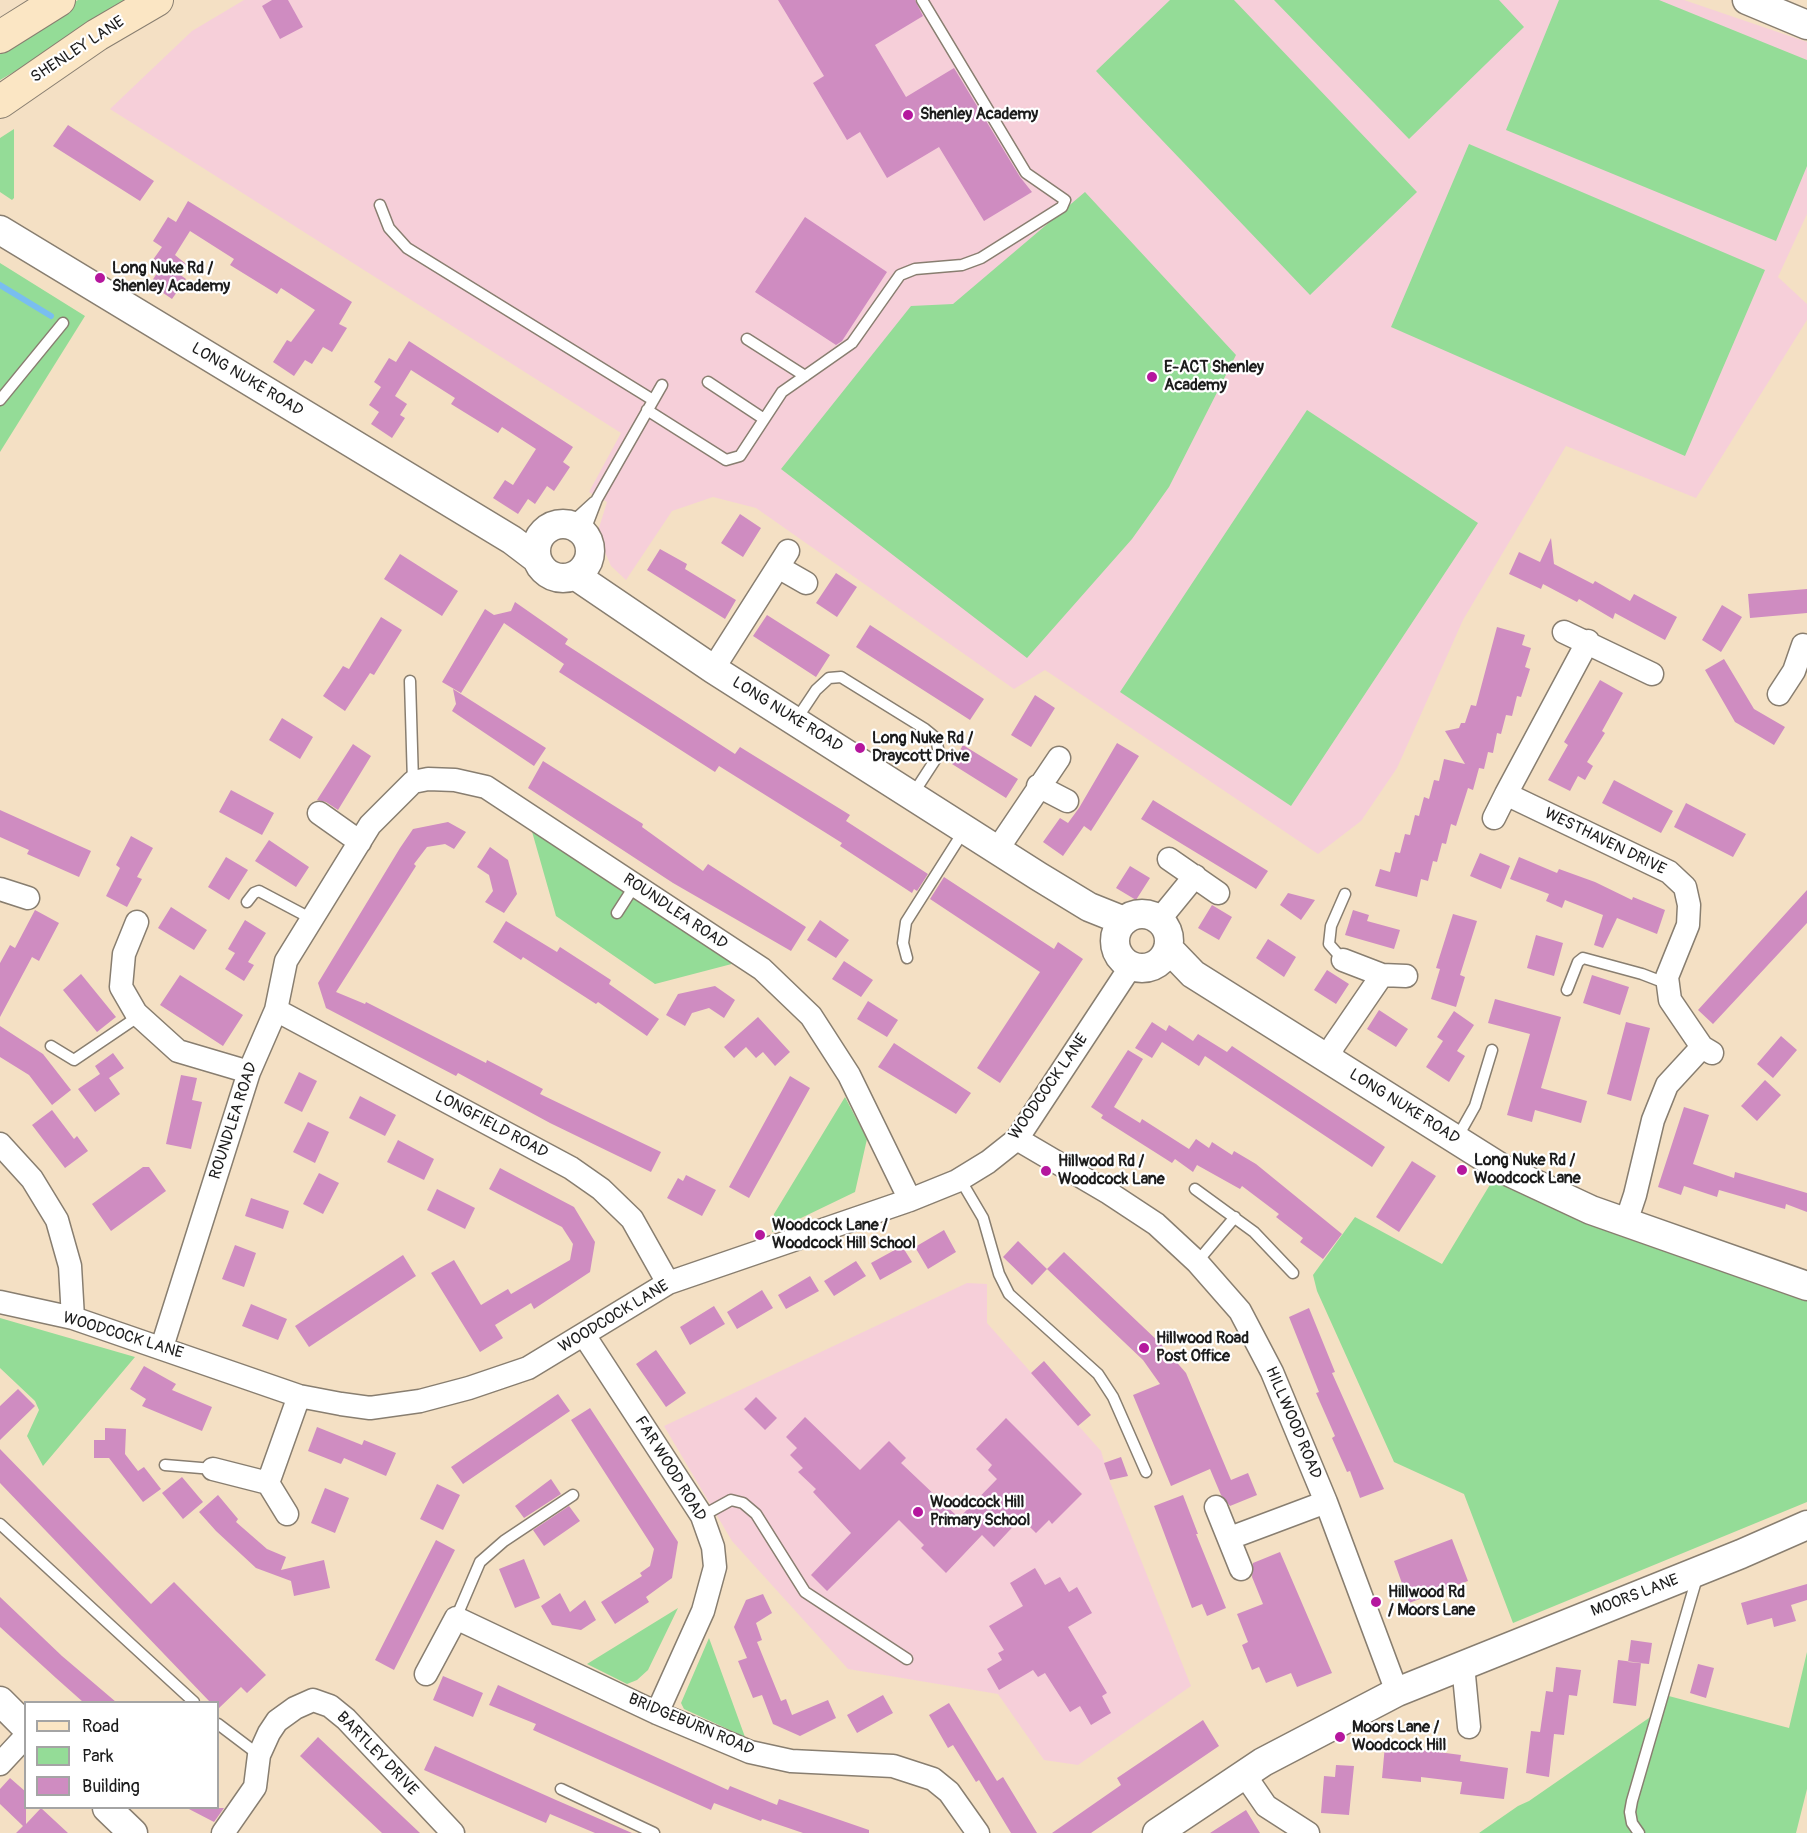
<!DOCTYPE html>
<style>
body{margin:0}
#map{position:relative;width:1807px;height:1833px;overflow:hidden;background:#f4e0c4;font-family:Pangolin,sans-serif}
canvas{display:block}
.legend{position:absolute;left:24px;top:1701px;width:195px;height:108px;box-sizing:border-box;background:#fff;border:2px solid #a4a4a4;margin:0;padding:8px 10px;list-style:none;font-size:18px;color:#1c1c1c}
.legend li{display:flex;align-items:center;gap:12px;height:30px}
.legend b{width:30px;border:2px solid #a4a4a4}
</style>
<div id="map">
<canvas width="1807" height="1833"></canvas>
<ul class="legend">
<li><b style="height:8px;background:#fbe6c4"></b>Road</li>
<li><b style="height:16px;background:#94dc97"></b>Park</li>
<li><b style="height:16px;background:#cf8cc1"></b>Building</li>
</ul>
</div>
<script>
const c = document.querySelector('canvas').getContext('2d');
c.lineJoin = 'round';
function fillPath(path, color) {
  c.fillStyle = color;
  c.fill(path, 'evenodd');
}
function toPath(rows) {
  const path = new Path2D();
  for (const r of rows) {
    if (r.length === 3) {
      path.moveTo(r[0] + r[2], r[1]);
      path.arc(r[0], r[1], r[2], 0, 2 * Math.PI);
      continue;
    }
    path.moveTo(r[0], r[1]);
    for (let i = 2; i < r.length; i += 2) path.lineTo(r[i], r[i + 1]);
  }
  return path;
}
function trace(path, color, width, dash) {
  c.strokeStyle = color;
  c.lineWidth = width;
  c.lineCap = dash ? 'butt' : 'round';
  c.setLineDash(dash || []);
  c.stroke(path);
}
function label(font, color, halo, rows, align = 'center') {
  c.font = font + ' Pangolin,sans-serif';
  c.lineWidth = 4.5;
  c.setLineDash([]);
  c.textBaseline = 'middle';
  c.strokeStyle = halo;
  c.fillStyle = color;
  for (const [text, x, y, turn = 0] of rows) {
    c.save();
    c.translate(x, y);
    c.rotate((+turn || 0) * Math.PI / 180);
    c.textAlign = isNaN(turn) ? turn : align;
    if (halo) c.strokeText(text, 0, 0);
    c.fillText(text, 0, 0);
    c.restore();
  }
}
fillPath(toPath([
 [244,0,1684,0,1807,42,1807,214,1778,277,1807,304,1807,320,1696,498,1566,446,1463,620,1397,768,1361,821,1318,854,1045,670,1014,689,756,508,713,497,672,511,626,580,611,566,597,534,607,502,589,492,621,433,110,109,192,31],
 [967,1283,987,1284,987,1323,1101,1451,1110,1482,1191,1686,1078,1765,1044,1760,998,1694,848,1669,732,1541,664,1426]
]), '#f6cfd9');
fillPath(toPath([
 [78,0,138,0,0,80,0,50],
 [1170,0,1234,0,1417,192,1310,295,1096,71],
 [1274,0,1499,0,1524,27,1409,139],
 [1559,0,1659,0,1807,60,1807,166,1776,241,1506,130],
 [14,129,14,198,12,200,0,192,0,138],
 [1469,144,1765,270,1685,456,1391,327],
 [1085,192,1236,355,1169,487,1132,539,1027,658,781,469,911,306,953,304],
 [0,263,85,316,0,452],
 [1307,410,1478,523,1291,806,1120,692],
 [527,814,747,960,655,984,556,916],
 [845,1097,867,1139,855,1192,772,1232,774,1214],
 [1494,1178,1572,1217,1807,1297,1807,1502,1513,1623,1464,1494,1394,1462,1317,1291,1313,1275,1355,1217,1442,1264],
 [0,1318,135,1357,43,1466,27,1436,39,1410,35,1401,0,1368],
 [678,1608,648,1670,637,1680,627,1684,587,1664],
 [709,1638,745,1737,684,1709,681,1703],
 [1807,1652,1807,1789,1796,1833,1479,1833,1518,1806,1529,1801,1659,1711,1665,1695,1789,1728]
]), '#94dc97');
trace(toPath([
 [0,285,51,316]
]), '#79beef', 6);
fillPath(toPath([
 [272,0,288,0,303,27,280,39,262,6],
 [778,0,915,0,923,16,875,45,906,97,954,68,1020,177,1032,192,984,221,939,147,887,178,860,132,847,140,813,83,824,76],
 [68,125,154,181,140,201,53,146],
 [188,201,352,302,339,324,347,328,332,352,323,347,312,364,305,360,294,376,273,362,287,340,291,342,315,310,281,288,277,294,230,265,234,259,190,231,175,255,186,264,179,274,186,279,172,299,150,284,159,270,150,264,162,247,153,241,168,217,176,222],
 [805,217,887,272,842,341,836,345,755,292],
 [409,341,573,447,563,462,570,467,554,491,547,486,535,504,528,499,518,514,493,498,505,480,513,485,536,449,502,427,498,433,451,404,455,398,411,370,395,396,407,404,400,415,405,418,392,438,371,424,379,412,369,405,381,387,374,382,389,358,396,362],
 [740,514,761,528,743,557,721,543],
 [1551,538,1554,564,1593,584,1595,581,1630,601,1634,594,1677,617,1665,640,1615,613,1613,619,1579,599,1577,602,1543,584,1541,589,1509,574,1519,552,1540,562],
 [660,549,687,564,685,569,736,600,725,619,647,570],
 [400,554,458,591,442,616,384,579],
 [836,573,857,587,837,617,816,603],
 [1807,589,1807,613,1750,618,1748,594],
 [515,602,568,639,565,644,735,754,740,747,850,815,846,821,928,874,917,891,914,889,912,893,840,846,842,843,719,766,715,772,559,672,564,664,504,623,461,693,442,682,485,609,494,615,511,611],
 [1722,605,1742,617,1721,652,1702,640],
 [767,615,830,655,816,677,753,636],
 [381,617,402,630,374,675,370,673,345,711,323,696,343,666,349,669],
 [870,625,984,699,970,720,856,647],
 [1497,627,1525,635,1522,645,1531,648,1525,667,1530,669,1521,697,1517,696,1512,716,1506,715,1501,734,1497,733,1493,753,1488,752,1484,769,1479,768,1473,790,1468,788,1456,826,1451,824,1446,844,1442,843,1437,862,1433,861,1428,881,1421,879,1417,897,1375,886,1380,869,1390,872,1395,852,1400,853,1405,834,1410,835,1415,815,1419,816,1424,797,1429,799,1434,780,1439,781,1444,759,1465,764,1445,731,1459,728,1461,723,1465,723,1471,705,1476,706],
 [1724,659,1754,709,1785,727,1774,745,1735,722,1705,670],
 [1600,680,1623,693,1602,731,1605,733,1587,762,1593,766,1585,780,1578,776,1570,791,1548,780,1568,745,1564,742],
 [453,689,546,748,534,766,452,711,456,704],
 [1035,695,1055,708,1031,747,1011,735],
 [282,718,313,737,300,759,269,740],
 [1117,743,1139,756,1091,831,1084,826,1063,856,1043,842,1060,818,1068,823,1079,808],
 [353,744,371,756,338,810,326,802,317,800],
 [963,745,1018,779,1006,798,952,764],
 [543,761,643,824,642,827,703,871,708,864,806,927,791,951,673,883,528,788],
 [1614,780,1673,811,1661,833,1602,803],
 [231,790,274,813,262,835,219,812],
 [1153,800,1268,871,1256,889,1141,819],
 [1686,803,1746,834,1733,857,1674,827],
 [0,810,91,851,79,877,27,854,29,850,0,837],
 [448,822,466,832,454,849,445,844,427,847,414,864,416,866,336,992,365,1004,366,1002,486,1063,487,1060,543,1089,540,1094,661,1152,651,1172,550,1123,458,1073,456,1076,326,1008,318,983,400,848,413,829],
 [131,836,153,848,137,877,142,879,127,907,106,896,120,868,116,865],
 [269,840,309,867,296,887,255,861],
 [490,847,508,860,517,894,504,913,485,902,493,891,489,875,477,867],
 [1480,853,1510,866,1501,889,1470,876],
 [226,857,248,870,229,900,208,887],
 [1519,857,1557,873,1559,869,1595,882,1632,900,1633,897,1665,910,1657,934,1617,918,1603,948,1594,945,1603,915,1565,900,1562,908,1546,901,1549,894,1510,879],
 [1130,866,1150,878,1136,900,1116,888],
 [944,877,1054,949,1058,942,1083,959,1000,1083,977,1068,1040,972,930,899],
 [1807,890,1807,923,1713,1024,1698,1010],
 [1288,893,1315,900,1301,920,1280,905],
 [1212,905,1232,917,1219,940,1198,928],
 [171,907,207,930,194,950,158,928],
 [35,910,59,923,39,961,32,957,0,1017,0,963,10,945,15,948],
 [1353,910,1369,915,1367,921,1400,930,1394,949,1345,935],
 [1453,914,1477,921,1460,975,1465,977,1456,1007,1431,999,1440,969,1436,968],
 [245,920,266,933,248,962,254,965,244,981,225,969,235,953,228,949],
 [820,920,849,940,836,958,807,940],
 [506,921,557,952,560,947,611,980,609,984,659,1019,647,1036,598,1002,596,1004,523,957,521,960,493,942],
 [1536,935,1563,943,1554,976,1527,968],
 [1268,939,1296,957,1284,977,1256,958],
 [844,961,873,980,861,997,832,979],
 [1327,970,1349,984,1336,1004,1314,990],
 [81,974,116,1017,97,1032,63,990],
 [180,975,243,1015,223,1046,160,1005],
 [1592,975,1629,987,1620,1015,1583,1003],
 [715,986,735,1000,724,1018,709,1008,692,1013,685,1026,666,1015,678,994],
 [1495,999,1561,1017,1541,1088,1587,1101,1581,1123,1535,1110,1532,1122,1507,1115,1530,1034,1488,1023],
 [868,1001,898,1020,887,1037,857,1019],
 [1379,1010,1408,1029,1396,1047,1367,1029],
 [1454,1011,1474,1025,1457,1051,1465,1056,1449,1082,1426,1067,1443,1041,1437,1037],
 [758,1017,790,1052,775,1066,763,1052,756,1058,746,1047,734,1058,724,1047],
 [1152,1022,1166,1031,1169,1025,1193,1041,1198,1034,1227,1052,1232,1046,1385,1147,1372,1167,1205,1056,1199,1066,1162,1042,1152,1058,1135,1048],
 [1626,1022,1650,1028,1631,1101,1607,1094],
 [0,1026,43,1054,71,1090,52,1105,29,1075,0,1057],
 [1781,1036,1797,1050,1773,1078,1757,1064],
 [894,1043,971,1093,956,1114,878,1067],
 [1128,1050,1143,1059,1114,1107,1140,1123,1142,1119,1189,1149,1196,1139,1209,1148,1212,1142,1232,1155,1234,1151,1256,1164,1342,1234,1323,1259,1300,1242,1303,1238,1276,1217,1279,1214,1242,1186,1240,1189,1197,1165,1193,1172,1175,1159,1172,1163,1101,1118,1103,1115,1091,1107],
 [113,1053,124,1068,109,1078,120,1094,95,1112,78,1089,100,1074,95,1066],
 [299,1072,317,1081,302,1112,284,1103],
 [181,1075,197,1078,192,1100,202,1102,191,1149,166,1144],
 [790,1076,810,1088,749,1198,729,1187],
 [1765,1080,1781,1095,1757,1121,1741,1106],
 [360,1096,396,1115,385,1136,349,1118],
 [1684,1107,1709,1115,1693,1164,1734,1178,1735,1172,1807,1193,1807,1212,1786,1204,1785,1209,1719,1190,1717,1197,1684,1186,1681,1195,1658,1187],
 [52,1110,74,1139,77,1136,88,1151,65,1168,32,1125],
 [308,1122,329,1132,315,1163,293,1152],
 [398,1140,434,1159,424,1180,387,1162],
 [1412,1161,1436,1176,1399,1232,1376,1217],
 [143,1167,149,1167,166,1191,111,1231,92,1204],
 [500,1168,574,1207,595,1242,590,1272,534,1309,531,1303,495,1325,503,1338,480,1352,431,1273,454,1260,481,1305,508,1289,511,1294,570,1260,573,1244,562,1227,489,1189],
 [319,1173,339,1183,323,1214,303,1204],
 [686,1175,716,1190,702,1216,667,1198,678,1178,683,1181],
 [437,1189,475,1208,465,1229,427,1210],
 [251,1198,289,1211,283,1229,245,1216],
 [944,1230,956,1252,928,1269,915,1247],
 [1018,1241,1047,1269,1032,1285,1003,1257],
 [235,1245,256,1253,244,1287,222,1279],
 [902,1246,912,1262,880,1280,871,1263],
 [1064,1252,1160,1343,1186,1373,1231,1480,1248,1473,1257,1495,1230,1506,1221,1495,1210,1469,1171,1486,1133,1395,1160,1384,1143,1360,1047,1269],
 [403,1255,416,1276,309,1347,295,1326],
 [856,1261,866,1276,834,1296,824,1281],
 [810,1276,819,1291,786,1309,778,1295],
 [762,1290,773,1308,737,1329,727,1312],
 [251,1304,287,1319,278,1340,242,1326],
 [714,1306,725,1324,690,1345,680,1327],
 [1309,1308,1335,1372,1332,1373,1384,1489,1360,1498,1350,1471,1347,1472,1332,1438,1335,1436,1316,1393,1319,1392,1289,1317],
 [656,1350,686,1393,666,1407,636,1364],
 [1044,1361,1091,1415,1078,1426,1031,1373],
 [144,1366,176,1384,172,1390,212,1407,202,1431,142,1406,146,1399,130,1389],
 [18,1389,35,1406,0,1440,0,1406],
 [558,1394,570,1411,463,1484,451,1467],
 [756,1397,777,1418,765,1430,744,1409],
 [590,1408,678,1542,672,1578,646,1597,649,1602,615,1624,601,1602,642,1576,640,1573,650,1566,654,1549,571,1420],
 [805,1417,860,1470,889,1441,906,1458,901,1463,959,1518,997,1479,988,1470,992,1465,976,1449,1006,1418,1082,1494,1052,1524,1049,1520,1036,1533,1021,1518,994,1547,982,1535,946,1573,921,1548,924,1545,899,1520,827,1591,811,1575,851,1533,813,1492,816,1489,798,1472,803,1468,790,1455,797,1448,786,1437],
 [317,1427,362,1445,364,1440,396,1453,386,1476,344,1458,341,1464,308,1451],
 [105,1428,126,1429,125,1454,138,1471,144,1467,161,1489,143,1502,109,1458,94,1458,94,1440,105,1440],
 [0,1449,151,1604,174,1582,266,1675,247,1693,241,1687,218,1709,218,1702,210,1702,0,1483],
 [1121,1457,1128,1476,1110,1480,1104,1463],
 [182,1477,203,1502,183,1519,162,1493],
 [551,1479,561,1494,524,1518,515,1506],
 [437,1484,460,1495,443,1530,420,1519],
 [325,1488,349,1498,335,1533,311,1523],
 [218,1495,238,1519,236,1522,267,1549,286,1557,281,1570,324,1560,330,1588,294,1596,291,1581,256,1568,216,1531,199,1512],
 [1183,1495,1198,1534,1196,1534,1226,1608,1207,1616,1202,1604,1192,1608,1154,1506],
 [569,1506,580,1521,544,1546,533,1530],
 [1452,1539,1468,1581,1409,1603,1394,1561],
 [436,1540,455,1550,394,1670,375,1660],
 [1280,1552,1332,1673,1297,1687,1291,1673,1266,1683,1259,1667,1252,1670,1242,1645,1248,1642,1237,1614,1263,1604,1252,1577,1253,1563],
 [524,1559,540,1598,515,1608,499,1569],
 [1035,1568,1045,1585,1060,1577,1069,1592,1077,1587,1092,1613,1068,1627,1107,1693,1102,1696,1111,1713,1091,1725,1080,1706,1070,1712,1045,1673,1038,1677,1033,1670,999,1690,987,1669,1002,1660,998,1653,1004,1650,989,1626,1023,1606,1010,1583],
 [1807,1584,1807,1600,1791,1605,1796,1621,1774,1627,1772,1618,1747,1625,1741,1603],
 [560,1593,570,1612,585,1600,596,1620,581,1630,552,1625,541,1606],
 [763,1594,772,1613,756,1623,762,1640,757,1642,781,1701,786,1699,792,1715,828,1700,836,1718,800,1736,773,1724,762,1695,753,1698,738,1661,747,1658,734,1627,746,1600],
 [0,1597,62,1656,116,1702,83,1702,56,1678,0,1627],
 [1631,1640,1652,1643,1649,1664,1628,1662],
 [1618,1660,1641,1663,1636,1706,1613,1703],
 [1698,1664,1714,1668,1706,1698,1690,1693],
 [1556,1667,1581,1670,1577,1696,1569,1695,1564,1735,1554,1734,1549,1777,1526,1773,1531,1731,1540,1732,1546,1691,1553,1692],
 [443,1676,483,1693,473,1717,433,1700],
 [498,1685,728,1790,730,1786,777,1805,779,1799,869,1830,869,1833,803,1833,762,1819,761,1821,714,1803,711,1810,533,1730,536,1724,489,1705],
 [883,1695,893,1713,857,1733,847,1715],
 [949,1703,997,1781,1003,1777,1037,1833,1011,1833,979,1780,976,1782,953,1745,948,1748,929,1715],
 [1203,1720,1219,1746,1091,1833,1052,1833,1121,1785,1117,1778],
 [318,1737,420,1833,382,1833,300,1756],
 [1385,1745,1461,1755,1460,1761,1508,1768,1504,1799,1460,1794,1462,1782,1421,1777,1421,1782,1382,1778],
 [435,1746,556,1800,632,1833,595,1833,550,1814,546,1823,424,1770],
 [1336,1765,1354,1766,1349,1815,1321,1813,1324,1776,1335,1777],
 [10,1778,26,1792,26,1824,41,1808,68,1833,16,1833,23,1826,0,1804,0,1789],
 [187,1808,224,1808,214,1822],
 [1246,1810,1260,1833,1210,1833]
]), '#cf8cc1');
const service = toPath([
 [380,205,389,228,407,248,653,400],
 [747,339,805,376],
 [708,382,764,419],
 [0,400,63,323],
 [647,410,726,460,740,456,782,392,852,343,900,275,915,269,962,265,981,258,1062,207,1065,200,1026,173,922,0],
 [570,524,594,502],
 [584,533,597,499,662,385],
 [410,681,413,782],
 [796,720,816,690,829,678,841,677,925,729,936,738,939,754,913,794],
 [247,902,254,893,259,891,312,919],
 [617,913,635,885],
 [907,958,903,943,906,922,965,829],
 [1343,960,1329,944,1331,926,1345,894],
 [1567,990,1578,962,1583,958,1642,974,1668,984],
 [51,1046,74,1060,139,1016],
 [1457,1138,1475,1106,1492,1050],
 [960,1179,983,1218,999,1274,1009,1294,1098,1374,1113,1397,1146,1472],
 [1195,1189,1254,1232,1293,1273],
 [1197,1262,1235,1217],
 [165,1465,213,1469],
 [702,1516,731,1500,743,1503,756,1514,805,1592,907,1659],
 [0,1524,194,1702],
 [456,1618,480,1562,504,1541,573,1495],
 [218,1724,259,1755],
 [561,1789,654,1833],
 [1639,1833,1632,1823,1630,1812,1632,1801,1698,1574]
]);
const minor = toPath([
 [778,567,806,583],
 [1564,632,1652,674],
 [1588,641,1506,794,1669,872,1685,887,1689,905,1688,925,1667,977,1670,1000,1702,1047,1712,1053],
 [713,669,788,551],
 [1779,694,1794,671,1803,645],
 [1038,786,1067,801],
 [319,813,360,842],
 [1494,818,1506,794],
 [997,850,1059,758],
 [1169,859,1218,893],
 [0,889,28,898],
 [1159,920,1195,876],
 [137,922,124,954,121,987,136,1013,178,1051,249,1072],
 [1343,960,1382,975,1406,976],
 [276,1010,571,1168,601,1189,632,1219,668,1283],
 [1328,1061,1334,1045,1382,975],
 [1017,1139,1109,1193,1156,1224,1197,1262,1240,1311,1272,1372,1326,1502,1397,1692],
 [0,1144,32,1179,57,1220,70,1266,73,1318],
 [1626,1222,1635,1195,1653,1120,1667,1085,1702,1047],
 [0,1302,73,1318,299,1396,341,1404,370,1408,420,1401,469,1388,528,1368,668,1283,910,1200,957,1181,988,1162,1017,1139,1131,966],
 [584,1335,702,1516,713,1547,715,1567,703,1611,657,1713],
 [162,1347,249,1072,276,1010,286,961,370,825,413,782,428,779,455,780,486,787,762,969,811,1016,849,1075,910,1200],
 [213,1469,268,1483,287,1514],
 [268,1483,299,1396],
 [1216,1507,1241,1569],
 [1230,1538,1326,1502],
 [1463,1665,1469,1727],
 [426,1674,456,1618,657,1713,750,1752,791,1761,893,1766,933,1779,949,1792,978,1833],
 [0,1764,26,1736],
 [1244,1774,1266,1806,1308,1833],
 [223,1833,255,1787,259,1755,269,1733,277,1721,295,1708,313,1700,330,1706,346,1719,453,1833]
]);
const tertiary = toPath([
 [1747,0,1807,25],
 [0,230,512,540,537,559],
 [563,551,27],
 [576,576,713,669,1038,876,1089,907,1124,921],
 [1142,941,27],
 [1168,948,1193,974,1503,1169,1591,1210,1807,1286],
 [0,1701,26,1727],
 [107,1808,133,1833],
 [1157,1833,1263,1762,1397,1692,1741,1554,1807,1525]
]);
const secondary = toPath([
 [0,37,59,0],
 [0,102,97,35,157,0]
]);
trace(service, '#887e70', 13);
trace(minor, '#887e70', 25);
trace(tertiary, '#887e70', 31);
trace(secondary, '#887e70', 34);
trace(service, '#fff', 10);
trace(minor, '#fff', 22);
trace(tertiary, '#fff', 28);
trace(secondary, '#fbe6c4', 32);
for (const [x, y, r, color] of [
 [908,115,6,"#b5179e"],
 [100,278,6,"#b5179e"],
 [1152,377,6,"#b5179e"],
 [860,748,6,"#b5179e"],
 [1462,1170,6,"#b5179e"],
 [1046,1171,6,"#b5179e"],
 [760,1235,6,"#b5179e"],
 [1144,1348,6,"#b5179e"],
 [918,1512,6,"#b5179e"],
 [1376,1602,6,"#b5179e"],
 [1340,1737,6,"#b5179e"]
]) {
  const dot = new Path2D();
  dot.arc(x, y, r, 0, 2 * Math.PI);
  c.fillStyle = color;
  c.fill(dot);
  trace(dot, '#fff', 2);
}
label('16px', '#1c1c1c', '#fff', [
 ["SHENLEY LANE",78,50,-33],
 ["LONG NUKE ROAD",247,380,31],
 ["LONG NUKE ROAD",787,715,32],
 ["WESTHAVEN DRIVE",1605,842,26],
 ["ROUNDLEA ROAD",675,912,34],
 ["WOODCOCK LANE",1049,1087,-55],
 ["LONG NUKE ROAD",1404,1107,32],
 ["ROUNDLEA ROAD",234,1121,-72],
 ["LONGFIELD ROAD",491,1125,28],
 ["WOODCOCK LANE",614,1317,-31],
 ["WOODCOCK LANE",123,1336,17],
 ["HILLWOOD ROAD",1293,1423,67],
 ["FAR WOOD ROAD",670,1469,58],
 ["MOORS LANE",1635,1596,-21],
 ["BRIDGEBURN ROAD",691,1725,23],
 ["BARTLEY DRIVE",377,1754,46]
]);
label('bold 16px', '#1c1c1c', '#fff', [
 ["Shenley Academy",920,115],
 ["Long Nuke Rd /",112,269],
 ["Shenley Academy",112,287],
 ["E-ACT Shenley",1164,368],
 ["Academy",1164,386],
 ["Long Nuke Rd /",872,739],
 ["Draycott Drive",872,757],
 ["Long Nuke Rd /",1474,1161],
 ["Woodcock Lane",1474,1179],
 ["Hillwood Rd /",1058,1162],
 ["Woodcock Lane",1058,1180],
 ["Woodcock Lane /",772,1226],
 ["Woodcock Hill School",772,1244],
 ["Hillwood Road",1156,1339],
 ["Post Office",1156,1357],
 ["Woodcock Hill",930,1503],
 ["Primary School",930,1521],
 ["Hillwood Rd",1388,1593],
 ["/ Moors Lane",1388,1611],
 ["Moors Lane /",1352,1728],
 ["Woodcock Hill",1352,1746]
], 'left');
</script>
